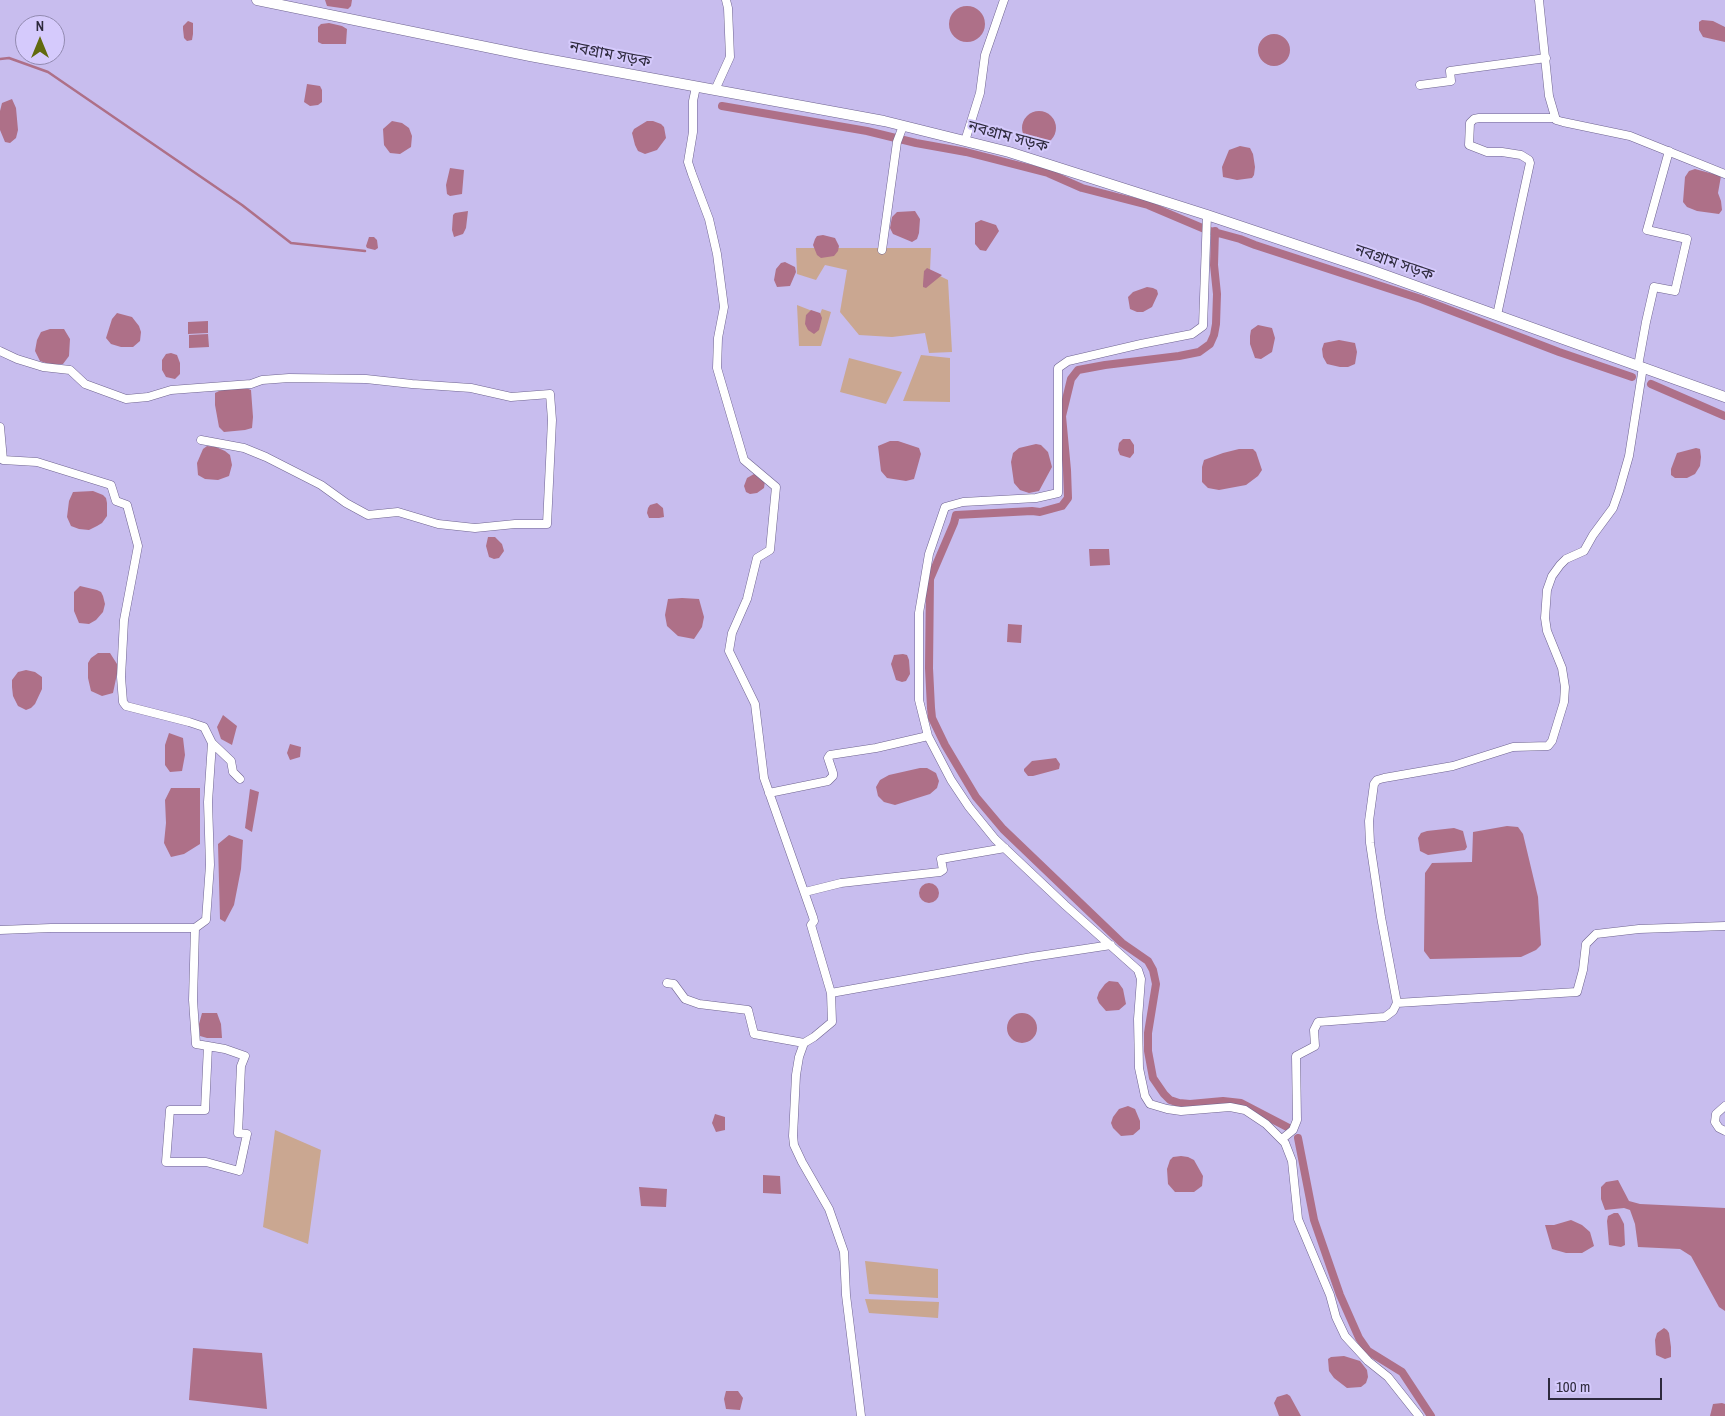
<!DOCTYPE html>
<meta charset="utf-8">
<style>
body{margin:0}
#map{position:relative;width:1725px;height:1416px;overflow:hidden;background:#c8bdee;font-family:"Archivo Narrow",sans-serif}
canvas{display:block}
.north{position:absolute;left:15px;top:15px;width:50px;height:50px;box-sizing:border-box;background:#d5cafc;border:1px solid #928ab0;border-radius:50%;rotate:0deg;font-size:14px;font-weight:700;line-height:20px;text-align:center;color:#2e2a3d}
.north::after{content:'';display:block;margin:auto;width:18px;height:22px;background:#626a0e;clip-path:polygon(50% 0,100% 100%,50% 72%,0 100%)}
.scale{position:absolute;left:1548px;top:1378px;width:114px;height:22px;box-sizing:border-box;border:2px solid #2e2a3d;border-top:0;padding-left:6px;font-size:15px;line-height:18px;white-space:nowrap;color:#2e2a3d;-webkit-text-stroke:4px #d5cafc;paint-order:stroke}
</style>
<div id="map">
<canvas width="1725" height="1416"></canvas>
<div class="north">N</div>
<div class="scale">100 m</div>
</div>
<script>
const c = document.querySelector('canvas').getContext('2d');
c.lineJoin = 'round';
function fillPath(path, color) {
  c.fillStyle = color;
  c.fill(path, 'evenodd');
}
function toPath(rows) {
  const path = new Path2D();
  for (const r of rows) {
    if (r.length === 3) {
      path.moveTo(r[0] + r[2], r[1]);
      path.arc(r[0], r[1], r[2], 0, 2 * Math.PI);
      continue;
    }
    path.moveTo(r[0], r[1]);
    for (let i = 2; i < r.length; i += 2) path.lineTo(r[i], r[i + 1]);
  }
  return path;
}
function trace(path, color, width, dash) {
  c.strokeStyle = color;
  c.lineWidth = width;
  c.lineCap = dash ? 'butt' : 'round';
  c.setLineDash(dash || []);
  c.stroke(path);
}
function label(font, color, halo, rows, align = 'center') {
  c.font = font + ' "Archivo Narrow","Noto Sans Bengali",sans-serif';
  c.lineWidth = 4;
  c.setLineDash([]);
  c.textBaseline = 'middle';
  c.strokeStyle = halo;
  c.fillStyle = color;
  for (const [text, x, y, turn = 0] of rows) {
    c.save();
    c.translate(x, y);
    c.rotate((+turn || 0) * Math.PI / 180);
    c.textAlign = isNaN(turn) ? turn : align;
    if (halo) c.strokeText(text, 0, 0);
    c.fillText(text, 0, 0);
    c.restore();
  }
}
fillPath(toPath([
 [796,248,931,248,930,271,948,280,952,352,929,353,925,333,892,337,859,335,840,312,847,270,825,265,816,280,797,274],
 [797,305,820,314,822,309,831,312,821,346,799,346],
 [921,355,950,358,950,402,903,401],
 [849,358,902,372,886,404,840,392],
 [275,1130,321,1150,308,1244,263,1227],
 [865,1261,938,1269,938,1298,869,1294],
 [865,1299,939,1302,938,1318,869,1313]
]), '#caa791');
fillPath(toPath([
 [325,0,352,0,351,6,348,9,327,6],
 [967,24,18],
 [1702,20,1713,21,1725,27,1725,42,1703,37,1699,30,1699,22],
 [188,21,193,23,193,34,192,40,187,41,184,38,183,29,183,26],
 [329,23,342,26,347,29,346,44,322,44,318,42,318,27,321,24],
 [1274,50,16],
 [307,84,320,86,322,90,322,102,318,105,310,106,304,102],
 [12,99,16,108,18,130,16,138,10,143,5,142,0,130,0,111,2,103],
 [1039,128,17],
 [392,121,402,123,409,128,412,136,411,147,400,154,390,153,384,145,383,129],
 [647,121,653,121,661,124,664,127,666,138,657,150,645,154,638,151,635,145,632,133,634,129],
 [1240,146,1250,148,1253,154,1255,167,1254,175,1252,178,1237,180,1223,177,1222,167,1229,150],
 [450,168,464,170,462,194,450,196,447,194,446,185],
 [1695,169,1721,176,1718,193,1721,201,1722,210,1719,214,1697,211,1687,207,1683,202,1685,177,1689,171],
 [468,211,466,228,463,234,454,237,452,230,453,215,455,213],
 [915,211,920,219,919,233,917,239,912,242,893,234,890,228,892,217,897,212],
 [981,220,996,225,999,231,986,251,980,250,975,244,975,223],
 [823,235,835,238,839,246,838,251,834,256,821,258,817,255,813,245,815,239,817,236],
 [369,237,374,237,377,240,378,248,375,250,367,248,366,246],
 [785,262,795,267,796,272,790,286,777,287,774,280,776,269,781,263],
 [927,268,942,275,926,288,923,287,923,284,924,271],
 [1147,287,1153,288,1157,290,1158,294,1152,307,1143,312,1137,312,1130,309,1128,297,1133,292],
 [811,310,820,313,822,318,819,330,814,334,808,330,805,324,806,315],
 [117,313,132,317,139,326,141,332,140,341,133,347,121,347,111,344,106,338,112,319],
 [208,321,208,333,188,334,188,322],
 [1258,325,1272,328,1275,338,1272,352,1261,359,1255,358,1250,344,1250,336,1251,330],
 [50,329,64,329,70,339,69,356,63,364,52,365,40,361,35,351,37,340,41,332],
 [208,334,209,347,189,348,189,335],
 [1339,340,1355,343,1357,352,1355,364,1348,367,1340,367,1327,364,1323,357,1322,349,1324,343],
 [171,353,177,355,180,363,180,374,175,379,166,377,162,370,162,360,166,354],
 [246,388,251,390,253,417,252,428,245,430,224,432,219,427,215,405,215,393,221,390],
 [1123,439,1130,439,1134,445,1134,453,1130,458,1120,455,1118,450,1119,443],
 [890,441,898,441,919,448,921,454,914,479,906,481,887,478,881,471,878,446],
 [1036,444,1041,445,1048,452,1052,467,1039,491,1029,493,1020,490,1014,483,1011,462,1013,453,1019,448],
 [207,446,216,447,225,451,230,455,232,465,229,476,218,480,205,479,198,475,197,463,203,449],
 [1696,448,1700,449,1701,457,1700,466,1695,474,1687,478,1675,478,1671,475,1671,469,1677,453],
 [1239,449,1253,449,1256,452,1262,470,1258,476,1246,485,1219,490,1208,488,1202,482,1202,467,1204,460,1223,453],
 [754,474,765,481,764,488,757,493,750,494,746,492,744,486,747,478],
 [93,491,103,495,106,498,107,503,107,516,102,523,97,526,89,530,79,529,71,526,67,517,69,501,73,492],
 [657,503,663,508,664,517,659,518,649,518,647,513,648,508,650,505],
 [488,537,495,537,502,544,504,551,499,558,494,559,489,557,486,546],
 [1089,549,1109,549,1110,565,1090,566],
 [80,586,97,590,101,592,103,596,105,604,103,612,96,620,89,624,79,623,74,611,74,592],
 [682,598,699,599,704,617,702,627,694,639,678,636,667,626,665,615,668,599],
 [1008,624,1022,625,1021,643,1007,642],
 [98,653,110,653,117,664,117,674,113,693,102,696,91,691,88,678,88,663,91,658],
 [903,654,907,655,909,660,910,674,906,681,902,682,896,680,891,664,894,655],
 [26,670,35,672,42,677,42,689,35,704,31,708,26,710,18,706,13,696,12,687,12,680,18,672],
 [223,715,237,726,232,745,221,739,217,727],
 [169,733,183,738,185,755,182,771,170,772,165,765,165,745],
 [290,744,301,747,300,757,290,760,287,753],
 [1056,758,1060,764,1059,769,1033,776,1028,776,1024,771,1024,769,1032,761],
 [920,768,927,768,936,773,939,781,937,788,930,794,895,805,884,802,878,796,876,787,880,780,889,775],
 [171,788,200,788,200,844,184,854,171,857,164,843,166,823,165,800],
 [250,789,259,792,252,832,245,828],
 [1507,826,1518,827,1523,834,1538,897,1541,945,1536,950,1521,957,1430,959,1424,951,1425,873,1432,863,1472,862,1473,832],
 [1454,828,1463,831,1467,847,1465,850,1428,855,1420,851,1418,838,1421,833,1427,831],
 [229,835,243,840,241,869,234,905,225,922,220,919,218,844],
 [929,893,10],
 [1109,981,1118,982,1123,989,1126,1004,1119,1010,1106,1011,1099,1003,1097,998,1099,992,1105,984],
 [202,1013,217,1013,221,1024,222,1038,207,1038,200,1036,199,1024],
 [1022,1028,15],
 [1128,1106,1135,1109,1140,1121,1140,1129,1133,1135,1121,1136,1113,1128,1111,1123,1113,1117,1119,1109],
 [715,1114,725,1117,725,1130,716,1132,712,1123],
 [1181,1156,1188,1157,1194,1160,1203,1176,1202,1186,1194,1192,1175,1192,1168,1184,1167,1169,1170,1160,1173,1157],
 [763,1175,780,1176,781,1194,763,1193],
 [1618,1180,1629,1201,1640,1204,1725,1208,1725,1311,1719,1307,1691,1256,1680,1249,1638,1247,1635,1224,1630,1210,1624,1208,1605,1210,1601,1199,1601,1187,1606,1182],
 [639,1187,667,1189,666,1207,641,1206],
 [1614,1213,1618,1213,1620,1216,1624,1224,1625,1245,1621,1247,1609,1245,1607,1221,1608,1216],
 [1571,1220,1582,1225,1590,1232,1594,1246,1582,1253,1566,1253,1552,1249,1545,1225,1554,1225],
 [1664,1328,1667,1330,1669,1333,1671,1347,1671,1357,1665,1359,1656,1355,1655,1340,1657,1333],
 [193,1348,262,1353,267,1409,189,1400],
 [1344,1356,1360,1361,1367,1370,1368,1377,1366,1383,1361,1387,1347,1388,1334,1378,1329,1371,1328,1359,1331,1357],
 [726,1391,738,1391,743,1398,740,1410,726,1409,724,1399],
 [1287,1394,1290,1396,1301,1416,1279,1416,1274,1403,1277,1397],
 [1722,1403,1725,1404,1725,1416,1710,1416,1713,1404]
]), '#ae7088');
trace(toPath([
 [0,59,9,58,48,72,242,205,291,243,365,251]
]), '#ae7088', 2.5);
trace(toPath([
 [722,106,867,131,916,143,966,152,1048,173,1082,188,1148,205,1207,230,1240,239,1255,245,1421,299,1559,352,1632,377],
 [1215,231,1214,265,1217,294,1216,324,1214,335,1210,344,1199,352,1179,356,1105,365,1078,370,1071,379,1062,416,1067,470,1068,498,1062,506,1040,512,1032,511,956,515,954,523,930,579,929,668,931,708,932,718,945,745,976,797,1003,829,1122,943,1148,961,1153,970,1156,984,1148,1033,1148,1051,1153,1078,1164,1094,1170,1100,1179,1103,1190,1104,1223,1101,1241,1103,1289,1128],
 [1651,384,1725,416],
 [1298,1138,1314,1220,1340,1295,1359,1338,1368,1351,1402,1372,1431,1416]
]), '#ae7088', 8);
const minor = toPath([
 [1539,0,1549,96,1556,120,1563,122,1630,136,1725,174],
 [1420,85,1451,81,1450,71,1546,58],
 [696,87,693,101,693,132,688,162,692,174,709,219,717,254,724,307,718,338,717,368,744,460,776,487,770,550,757,558,747,599,732,633,729,651,755,704,764,778,813,917,814,921,811,925,831,993,832,1022,814,1037,804,1043,799,1057,796,1075,793,1136,794,1145,802,1162,829,1209,844,1252,846,1295,861,1416],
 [715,90,730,57,728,8,726,0],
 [965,141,980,93,985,55,1004,0],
 [1207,215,1203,326,1192,334,1141,344,1068,361,1058,368,1058,493,1036,498,963,502,945,507,929,554,919,613,919,700,928,736,951,780,969,807,995,839,1065,905,1138,970,1141,979,1138,1019,1139,1068,1145,1096,1150,1104,1167,1109,1181,1111,1230,1107,1245,1110,1266,1124,1285,1143,1292,1161,1298,1219,1330,1295,1336,1317,1345,1336,1368,1361,1388,1377,1419,1416],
 [882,250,897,142,903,126],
 [1497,315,1530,163,1529,160,1521,155,1502,152,1487,152,1469,145,1470,123,1474,119,1479,118,1555,118],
 [0,351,17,359,43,367,70,370,85,384,126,399,148,397,171,390,251,384,262,380,289,378,366,379,412,384,471,388,511,397,550,394,552,420,547,524,515,524,475,528,438,524,398,512,368,515,346,503,321,485,266,457,244,448,201,440],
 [1638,366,1646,322,1654,287,1675,291,1687,239,1647,230,1669,151],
 [0,427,3,460,37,462,111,485,116,501,127,505,138,546,124,620,121,677,123,702,126,706,189,722,204,727,212,743,208,802,210,865,206,920,195,928,51,928,0,930],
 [212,743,231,761,233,772,240,779],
 [769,793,828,781,833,776,833,773,828,758,830,755,876,748,928,736],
 [805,892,841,883,940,872,943,870,941,859,1005,848],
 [195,928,193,1000,196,1044,208,1046,225,1049,245,1056,241,1066,238,1133,247,1134,239,1171,206,1162,166,1162,170,1110,205,1110,208,1046],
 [667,983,674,984,685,999,699,1004,748,1010,754,1034,804,1043],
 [831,993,1032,957,1111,945],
 [1397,1003,1577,992,1583,970,1586,944,1596,934,1639,929,1725,926],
 [1725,1106,1716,1114,1715,1122,1719,1128,1725,1131],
 [1282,1139,1293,1130,1297,1120,1296,1056,1315,1046,1314,1030,1318,1022,1385,1017,1393,1011,1397,1003,1381,917,1370,843,1369,821,1374,784,1377,780,1384,778,1453,766,1513,747,1548,746,1552,741,1564,702,1565,687,1562,668,1547,631,1545,618,1547,590,1552,576,1560,565,1566,559,1584,551,1593,535,1613,508,1619,491,1629,456,1643,367]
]);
const major = toPath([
 [257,0,530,56,884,121,1009,152,1207,215,1368,269,1725,397]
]);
trace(minor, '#6f6490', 9);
trace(major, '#6f6490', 11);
trace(minor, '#fff', 8);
trace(major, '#fff', 10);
label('16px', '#2e2a3d', '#d5cafc', [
 ["নবগ্রাম সড়ক",610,55,11],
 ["নবগ্রাম সড়ক",1008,137,15],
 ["নবগ্রাম সড়ক",1394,263,19]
]);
</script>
